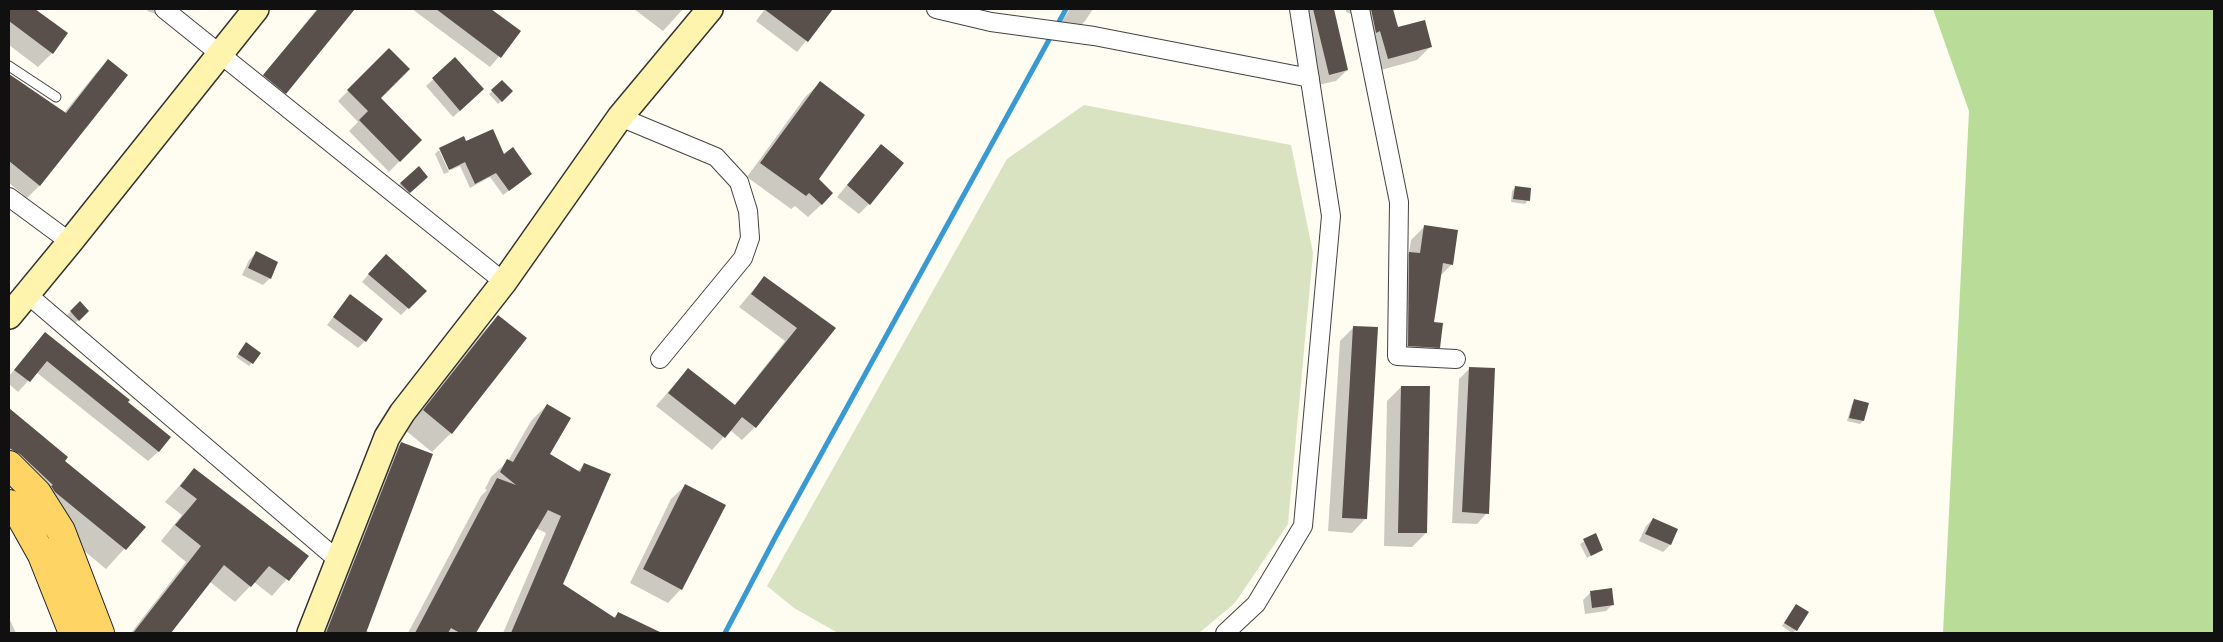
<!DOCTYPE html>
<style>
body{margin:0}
#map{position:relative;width:2223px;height:642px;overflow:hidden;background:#fffcf2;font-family:"Zilla Slab",serif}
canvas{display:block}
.frame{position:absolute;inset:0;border:10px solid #101010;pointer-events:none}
</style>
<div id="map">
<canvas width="2223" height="642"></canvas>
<div class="frame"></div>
</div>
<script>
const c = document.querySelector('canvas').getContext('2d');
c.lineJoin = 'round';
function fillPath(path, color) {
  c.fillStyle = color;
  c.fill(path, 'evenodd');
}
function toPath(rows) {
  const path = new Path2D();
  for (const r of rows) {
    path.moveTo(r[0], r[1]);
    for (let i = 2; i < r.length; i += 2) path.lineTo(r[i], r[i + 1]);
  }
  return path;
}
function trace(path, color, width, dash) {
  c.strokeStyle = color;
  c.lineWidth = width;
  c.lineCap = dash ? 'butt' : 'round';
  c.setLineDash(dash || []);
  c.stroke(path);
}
fillPath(toPath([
 [1933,9,2214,9,2214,633,1943,633,1969,111]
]), '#b9dd98');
fillPath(toPath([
 [1084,105,1291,145,1313,253,1288,524,1235,603,1199,633,838,633,794,608,767,586,1007,159]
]), '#d9e3c1');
fillPath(toPath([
 [9,9,33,9,67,33,52,53,38,67,9,45],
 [149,9,179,9,166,22,156,14,147,11],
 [317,9,354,9,285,93,272,106,251,90],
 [412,9,489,9,520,32,490,67],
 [634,9,683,9,663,31],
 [765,9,832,9,797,52,756,21],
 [1070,9,1093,9,1085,21,1075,32,1061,23],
 [1300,9,1332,9,1347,70,1336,81,1318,85],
 [1346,9,1391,9,1397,29,1430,47,1417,60,1374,72,1354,15,1346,12],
 [389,50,379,98,420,140,389,172,349,131,358,122,338,101],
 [455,59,476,96,453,117,426,86],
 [108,61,40,185,27,198,9,183,9,76,64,113,96,73],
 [502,82,511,91,498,104,489,94],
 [820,83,817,179,822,204,808,217,795,206,791,209,747,177,806,96],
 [441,149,504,156,526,178,503,195,490,177,470,188,460,166,451,170],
 [439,150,449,172,444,174,435,154],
 [871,156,869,204,859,214,837,197],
 [401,183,420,184,402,199,394,190],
 [1515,188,1528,200,1525,204,1511,202,1512,191],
 [1425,226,1452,264,1439,277,1433,323,1439,347,1425,361,1394,359,1396,267,1409,253,1411,240],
 [256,253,270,278,263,285,242,275,249,260],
 [379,262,425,291,401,315,362,282],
 [764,277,834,328,755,427,742,440,730,430,712,450,656,406,688,369,734,406,785,341,739,307],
 [350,296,365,341,358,348,327,325],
 [80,303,88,311,75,323,67,315],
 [498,317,451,433,432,452,405,430,479,336],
 [1354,327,1365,519,1352,533,1328,531,1340,341],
 [45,333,126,403,159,451,148,461,36,372,18,392,9,384,9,376],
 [243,347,252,363,249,366,236,357],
 [1469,369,1487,513,1477,524,1452,523,1459,379],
 [1401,387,1426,533,1412,547,1384,546,1387,401],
 [1855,401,1863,421,1860,424,1847,421,1852,404],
 [547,405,548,455,577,472,585,464,562,585,613,618,619,613,657,633,503,633,546,533,536,528,474,633,408,633,481,496,487,490,485,489,491,477,508,461,531,421],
 [9,410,66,457,63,461,144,527,106,569,36,511,9,480],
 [401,444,365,630,372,633,317,633,385,460],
 [194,469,307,556,272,596,254,582,235,602,209,581,169,633,131,633,186,562,161,541,182,515,165,502],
 [685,486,681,589,668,603,630,583,671,499],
 [1653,519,1677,530,1670,545,1663,552,1639,541,1646,526],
 [1595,535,1602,549,1587,558,1580,544],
 [1590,593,1613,604,1606,611,1585,614,1583,600],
 [1796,605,1796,630,1792,633,1782,626],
 [9,618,16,633,9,633]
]), '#0003');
trace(toPath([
 [725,633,775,538,1066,9]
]), '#3899d3', 5);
fillPath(toPath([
 [9,9,35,9,68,33,53,54,9,21],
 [318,9,355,9,286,94,263,75],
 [436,9,491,9,521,31,501,58],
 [764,9,833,9,808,42],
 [1313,9,1334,9,1348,70,1329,75],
 [1371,9,1393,9,1398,27,1425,20,1432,47,1388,59,1380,31,1376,33],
 [389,48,410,69,381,98,422,140,400,162,359,120,368,111,347,90],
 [455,57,484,89,460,111,432,78],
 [108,59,128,75,40,186,9,161,9,74,66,113],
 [502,80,513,91,502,102,491,90],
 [820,81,865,115,819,179,833,193,822,205,809,193,806,196,760,163],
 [493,129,504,154,513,147,532,174,509,191,496,173,475,184,465,162,449,170,439,148,464,136,466,141],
 [881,144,904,163,870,205,847,185],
 [419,166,428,177,410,193,400,183],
 [1515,186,1531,188,1530,201,1513,199],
 [1424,225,1458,230,1453,265,1443,263,1434,322,1443,323,1440,348,1408,346,1409,252,1420,253],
 [256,251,278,262,271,279,248,268],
 [386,254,427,291,409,309,368,274],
 [764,276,836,328,756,428,742,417,725,438,668,393,688,368,735,405,797,328,751,294],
 [350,294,383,319,366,342,333,317],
 [80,301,89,311,79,321,70,311],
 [498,315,527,338,452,434,423,410],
 [1353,326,1378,327,1367,519,1342,518],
 [45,332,130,400,128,402,171,437,159,452,47,361,30,382,14,370],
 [246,342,261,353,253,364,238,354],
 [1469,367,1495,368,1489,514,1462,512],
 [1401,386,1430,386,1427,533,1398,533],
 [1854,399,1869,403,1864,421,1849,418],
 [547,404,571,418,550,454,580,472,584,463,611,474,563,584,615,618,618,612,662,633,511,633,561,516,548,510,476,633,460,633,451,628,448,633,415,633,497,478,516,485,500,472,507,459,513,462],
 [9,408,68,457,65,461,146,527,126,550,55,492,51,486,53,485,20,454,9,448],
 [401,442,433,454,366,633,326,633],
 [194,468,309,556,289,581,269,566,251,587,224,565,171,633,133,633,201,546,175,525,197,499,180,486],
 [685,484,726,505,682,590,643,569],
 [1653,518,1678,529,1671,545,1645,534],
 [1596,533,1603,550,1591,556,1583,539],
 [1612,588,1614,605,1592,608,1590,591],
 [1796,604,1809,612,1797,631,1784,623]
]), '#59504b');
const lane = toPath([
 [9,66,56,97]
]);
const street = toPath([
 [164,9,504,282],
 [936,9,991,22,1094,36,1310,78],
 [1360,9,1399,202,1397,356,1456,359],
 [620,117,716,157,739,182,748,211,750,238,743,258,660,359],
 [9,197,70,242],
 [27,294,339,561],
 [1225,633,1256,604,1303,526,1331,216,1299,9]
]);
const secondary = toPath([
 [9,316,70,242,256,9],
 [310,633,387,437,402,413,504,282,620,117,710,9]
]);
const primary = toPath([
 [9,465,37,493,61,531,100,633],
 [9,504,19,514,42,555,73,633]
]);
trace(lane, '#434343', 11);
trace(street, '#434343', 20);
trace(secondary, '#323232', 28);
trace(primary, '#212121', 30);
trace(lane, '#fff', 9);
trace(street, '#fff', 18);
trace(secondary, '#fff4ad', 25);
trace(primary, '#fed564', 28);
</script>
